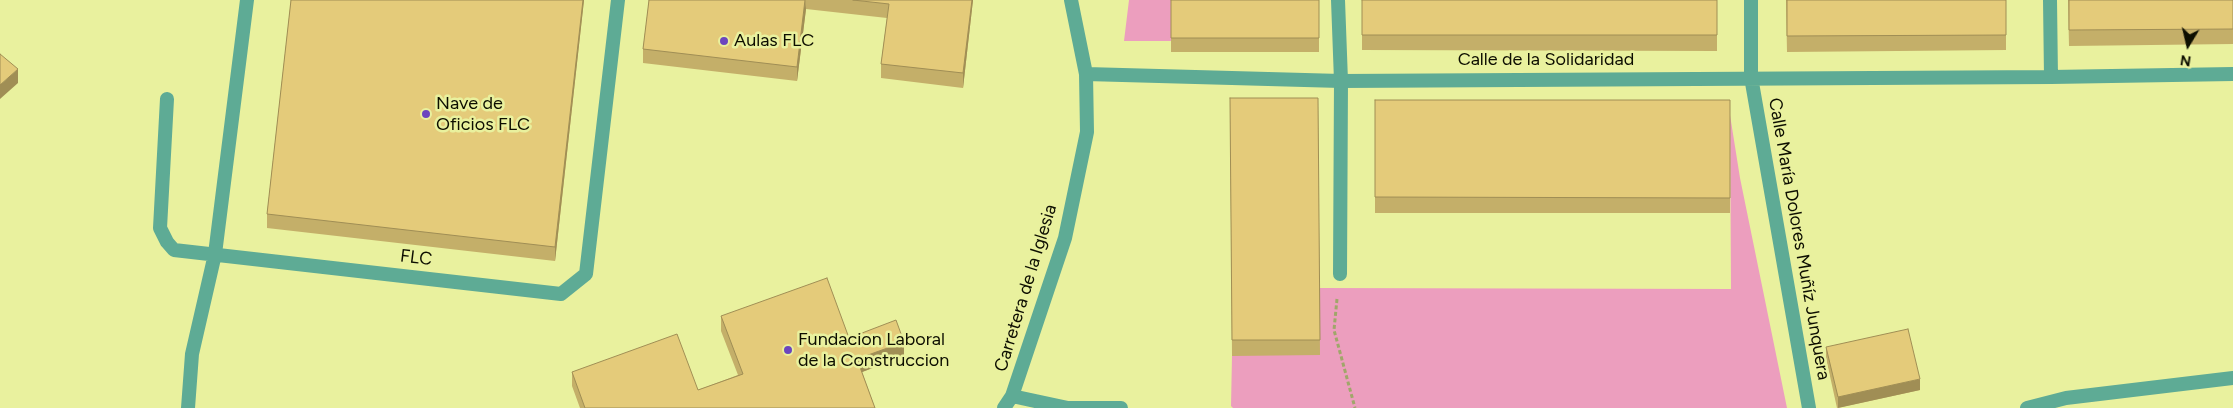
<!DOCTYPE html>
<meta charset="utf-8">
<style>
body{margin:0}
#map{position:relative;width:2233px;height:408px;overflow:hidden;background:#e9f19e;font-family:Figtree,sans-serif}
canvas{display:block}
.north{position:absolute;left:2163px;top:20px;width:50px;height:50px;-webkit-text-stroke:4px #e9f19e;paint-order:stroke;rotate:189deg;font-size:14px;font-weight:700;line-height:20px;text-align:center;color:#0d0e00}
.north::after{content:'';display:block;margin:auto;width:18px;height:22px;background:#0d0e00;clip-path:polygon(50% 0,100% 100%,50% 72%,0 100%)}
</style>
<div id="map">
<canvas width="2233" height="408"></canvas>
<div class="north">N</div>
</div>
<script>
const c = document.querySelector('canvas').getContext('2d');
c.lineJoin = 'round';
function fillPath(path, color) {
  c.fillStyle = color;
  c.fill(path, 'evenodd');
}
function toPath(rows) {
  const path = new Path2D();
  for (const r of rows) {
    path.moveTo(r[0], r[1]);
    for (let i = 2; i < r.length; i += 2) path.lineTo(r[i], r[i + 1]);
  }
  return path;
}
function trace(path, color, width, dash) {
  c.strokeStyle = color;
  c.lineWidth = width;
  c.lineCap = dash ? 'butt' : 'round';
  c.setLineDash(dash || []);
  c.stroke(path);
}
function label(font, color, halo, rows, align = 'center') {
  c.font = font + ' Figtree,sans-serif';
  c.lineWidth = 5;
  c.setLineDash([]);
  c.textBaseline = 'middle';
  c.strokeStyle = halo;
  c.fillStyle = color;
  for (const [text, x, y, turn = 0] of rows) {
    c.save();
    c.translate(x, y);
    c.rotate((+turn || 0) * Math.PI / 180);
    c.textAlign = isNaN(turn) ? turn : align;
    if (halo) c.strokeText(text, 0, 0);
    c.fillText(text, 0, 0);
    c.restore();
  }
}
fillPath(toPath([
 [1129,0,1171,0,1171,41,1124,41],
 [1730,115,1740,178,1787,408,1233,408,1231,406,1232,356,1320,288,1731,289]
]), '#ec9ebe');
trace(toPath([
 [1337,299,1334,330,1355,408]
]), '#a0a66a', 3, [4, 2.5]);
trace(toPath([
 [167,99,160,228,167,242,174,250,561,294,586,274,618,0],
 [188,408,192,354,215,254,247,0]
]), '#5eab95', 14);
trace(toPath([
 [1751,0,1751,77],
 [1340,274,1341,81]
]), '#5eab95', 14);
trace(toPath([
 [1338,0,1341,81],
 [2050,0,2051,77],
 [1086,74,1341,81,2051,77,2233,74],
 [1751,77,1809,408],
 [1012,396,1068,408,1121,408],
 [1004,408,1012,396,1065,238,1087,132,1086,74,1071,0]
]), '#5eab95', 14);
trace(toPath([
 [2027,408,2066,398,2233,378]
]), '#5eab95', 14);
fillPath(toPath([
 [291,0,584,0,555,261,267,228,267,214],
 [649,0,973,0,963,88,881,78,881,64,887,18,806,9,797,81,643,63,643,49],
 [1171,0,1319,0,1319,52,1171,52],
 [1362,0,1717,0,1717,51,1362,50],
 [1786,0,2006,0,2006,50,1787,52],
 [2068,0,2233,0,2233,44,2069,46],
 [1230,98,1318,98,1320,355,1232,356],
 [1375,100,1730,100,1730,213,1375,213],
 [721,316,849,338,904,356,862,372,875,408,580,408,572,386,572,372,698,390,738,375,721,331],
 [1826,347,1920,390,1837,408,1826,358]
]), '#c4af69');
fillPath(toPath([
 [583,0,584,0,555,261,555,247],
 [805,0,806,9,797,81,797,67],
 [972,0,973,0,963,88,963,73],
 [18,69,18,83,0,99,0,85],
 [904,342,904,356,857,374,857,359],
 [1920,379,1920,390,1838,408,1838,397]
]), '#a08e55');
const building = toPath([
 [291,0,583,0,555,247,267,214,291,0],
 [649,0,805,0,797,67,643,49,649,0],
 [853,0,972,0,963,73,881,64,889,4,853,0],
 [1171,0,1319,0,1319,38,1171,38,1171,0],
 [1362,0,1717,0,1717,35,1362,35,1362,0],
 [1787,0,2006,0,2006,35,1787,36,1787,0],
 [2069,0,2233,0,2233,29,2069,30,2069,0],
 [0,54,18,69,0,85,0,54],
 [1230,98,1318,98,1320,340,1232,340,1230,98],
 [1375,100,1730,100,1730,198,1375,197,1375,100],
 [827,278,849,338,896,320,904,342,857,359,875,408,585,408,572,372,677,334,698,390,743,374,721,316,827,278],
 [1908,329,1920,379,1838,397,1826,347,1908,329]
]);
fillPath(building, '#e4cb7a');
trace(building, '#a08e55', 1);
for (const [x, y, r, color] of [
 [724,41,5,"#6b46be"],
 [426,114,5,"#6b46be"],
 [788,350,5,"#6b46be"]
]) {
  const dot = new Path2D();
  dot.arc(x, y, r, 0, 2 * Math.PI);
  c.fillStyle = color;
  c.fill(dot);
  trace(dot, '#e9f19e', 2);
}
label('18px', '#0d0e00', '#e9f19e', [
 ["Aulas FLC",734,41],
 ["Nave de",436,104],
 ["Oficios FLC",436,125],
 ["Fundacion Laboral",798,340],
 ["de la Construccion",798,361]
], 'left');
label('18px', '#0d0e00', '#e9f19e', [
 ["Calle de la Solidaridad",1546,60],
 ["Calle María Dolores Muñíz Junquera",1799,239,80],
 ["FLC",416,258,7],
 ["Carretera de la Iglesia",1026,288,-73]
]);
</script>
